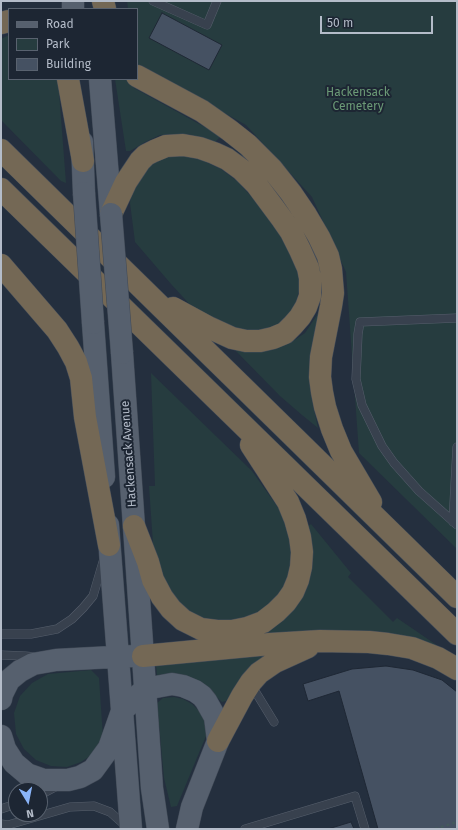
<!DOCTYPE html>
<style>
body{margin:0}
#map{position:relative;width:458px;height:830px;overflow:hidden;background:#242f3e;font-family:"Fira Sans",sans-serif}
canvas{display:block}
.frame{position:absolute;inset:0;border:2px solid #b4bcc9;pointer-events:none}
.legend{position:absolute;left:8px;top:8px;width:130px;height:72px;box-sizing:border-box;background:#1d2633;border:1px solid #59626f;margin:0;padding:5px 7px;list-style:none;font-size:12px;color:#b4bcc9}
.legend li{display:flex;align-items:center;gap:8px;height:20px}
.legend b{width:20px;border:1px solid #59626f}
.north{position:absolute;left:8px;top:782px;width:40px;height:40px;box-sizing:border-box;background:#1d2633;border:1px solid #59626f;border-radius:50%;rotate:170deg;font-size:11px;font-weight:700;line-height:16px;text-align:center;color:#b4bcc9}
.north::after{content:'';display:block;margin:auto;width:14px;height:18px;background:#8ab4f8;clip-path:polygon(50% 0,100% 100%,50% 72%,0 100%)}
.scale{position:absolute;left:320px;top:16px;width:113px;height:18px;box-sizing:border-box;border:2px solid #b4bcc9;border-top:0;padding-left:5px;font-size:12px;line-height:14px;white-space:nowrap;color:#b4bcc9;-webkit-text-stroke:3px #1d2633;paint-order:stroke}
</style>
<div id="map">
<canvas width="458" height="830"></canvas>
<div class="frame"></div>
<ul class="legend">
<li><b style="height:5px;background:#56606e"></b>Road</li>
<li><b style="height:11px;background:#263c3f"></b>Park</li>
<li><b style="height:11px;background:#455162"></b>Building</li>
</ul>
<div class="north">N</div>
<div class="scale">50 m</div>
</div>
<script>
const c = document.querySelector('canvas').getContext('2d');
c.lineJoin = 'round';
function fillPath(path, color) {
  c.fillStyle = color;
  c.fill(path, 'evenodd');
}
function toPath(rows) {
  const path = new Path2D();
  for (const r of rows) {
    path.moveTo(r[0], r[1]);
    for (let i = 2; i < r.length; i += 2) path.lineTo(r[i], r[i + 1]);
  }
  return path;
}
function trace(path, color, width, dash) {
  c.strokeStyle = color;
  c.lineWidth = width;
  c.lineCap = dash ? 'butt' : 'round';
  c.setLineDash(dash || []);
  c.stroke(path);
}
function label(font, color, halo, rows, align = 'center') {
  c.font = font + ' "Fira Sans",sans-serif';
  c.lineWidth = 4;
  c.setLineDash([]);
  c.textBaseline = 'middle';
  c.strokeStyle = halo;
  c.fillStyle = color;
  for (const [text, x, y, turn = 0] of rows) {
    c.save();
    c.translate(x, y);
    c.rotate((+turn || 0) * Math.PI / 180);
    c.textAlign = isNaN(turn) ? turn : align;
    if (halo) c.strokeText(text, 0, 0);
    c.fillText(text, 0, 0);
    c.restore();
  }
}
fillPath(toPath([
 [127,1,457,1,457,549,359,453,346,272,312,197,246,125,137,64,137,9,128,9],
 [9,35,9,79,58,79,66,183,61,181,1,120,1,39],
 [115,79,128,79,134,88,221,136,215,142,188,134,160,135,145,142,130,151,126,151],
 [169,156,184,156,202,160,221,169,237,181,260,206,280,234,295,263,298,274,300,283,299,291,295,306,283,322,259,333,222,328,194,309,171,284,135,242,130,203,132,189,138,176,156,160],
 [319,312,311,383,313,405,318,428,302,415,280,396,234,349,275,349,293,341,305,333],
 [151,373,252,471,289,523,293,551,291,577,280,592,268,605,256,613,243,619,226,622,208,620,190,612,172,600,154,558,149,486,155,486],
 [311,524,351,573,348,577,393,622,397,618,441,648,250,637,305,589,313,561,307,527],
 [269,654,244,675,226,701,222,702,201,683,172,674,157,675,156,665],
 [91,670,99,678,103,737,93,754,81,762,67,767,51,766,36,760,24,749,16,734,14,713,20,696,32,683,48,674],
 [174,697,183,699,192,704,200,712,206,724,206,736,177,806,171,807,164,778,157,703,163,698]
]), '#263c3f');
const building = toPath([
 [162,13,222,45,209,70,149,38,162,13],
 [386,666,413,670,442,680,457,692,457,829,378,829,339,691,308,701,303,684,352,669,386,666],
 [351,822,354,829,328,829,351,822]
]);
fillPath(building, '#455162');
trace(building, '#1f2835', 1);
const lane = toPath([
 [153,1,207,25,217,1],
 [457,318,360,322,358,334,356,379,362,405,382,446,394,463,419,491,457,525],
 [453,522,457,447],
 [1,634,31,634,57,629,72,619,83,608,93,596,103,562],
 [1,655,25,656,36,657],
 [252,685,255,691,274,722],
 [40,795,57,786],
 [1,809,16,804],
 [1,824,8,825,70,807,94,806,110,812,127,827],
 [245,829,355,796,365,829]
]);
const primary = toPath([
 [73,1,73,9],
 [100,79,111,214],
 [82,142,84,193],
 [93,323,104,477],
 [122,353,152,788,158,829],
 [108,525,131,829],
 [1,699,2,694,9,680,20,671,33,664,56,660,132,656],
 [1,736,5,749,14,763,27,774,44,780,68,780,80,777,93,770,109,748,122,711,145,689,172,684,183,686,195,691,202,696,206,701,215,717,218,741,192,807,187,829]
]);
const highway = toPath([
 [103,1,105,9],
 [1,23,9,21],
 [137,76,202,111,229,130,248,145,272,169,291,193,306,215,319,237,328,256,331,269,333,293,331,306,321,357,320,377,322,392,325,407,332,429,341,451,371,502],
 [68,79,83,161],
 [1,150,457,597],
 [1,189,457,634],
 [111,214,126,182,140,161,146,155,154,151,166,146,183,145,200,148,214,153,227,159,242,170,256,184,282,219,291,232,300,250,308,268,310,278,310,296,306,307,300,317,293,325,285,333,273,338,260,341,246,341,232,338,208,327,173,308],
 [1,265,57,330,68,347,76,362,81,378,85,417,109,545],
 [134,526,148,562,153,580,162,597,171,609,183,620,201,629,217,631,232,631,247,628,263,622,276,612,286,602,293,592,298,580,301,567,302,552,300,537,295,519,288,502,266,468,251,445],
 [143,656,270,644,320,641,369,642,388,644,412,648,438,658,457,669],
 [218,741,242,696,251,682,259,673,275,662,308,647]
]);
trace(lane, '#565f6c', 9);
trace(primary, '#414a57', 23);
trace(highway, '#434c59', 23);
trace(toPath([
 [435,829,457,822]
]), '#44595c', 2.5, [3, 3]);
trace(lane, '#38414e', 8);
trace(primary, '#56606e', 22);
trace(highway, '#746855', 22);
const primaryBridge = toPath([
 [84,193,93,323],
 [111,214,122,353]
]);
trace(primaryBridge, '#414a57', 23, []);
trace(primaryBridge, '#56606e', 22);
label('12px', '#6b9a76', '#1d2633', [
 ["Hackensack",358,93],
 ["Cemetery",358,107]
]);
label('12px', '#b4bcc9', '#1d2633', [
 ["Hackensack Avenue",129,454,-94]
]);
</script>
